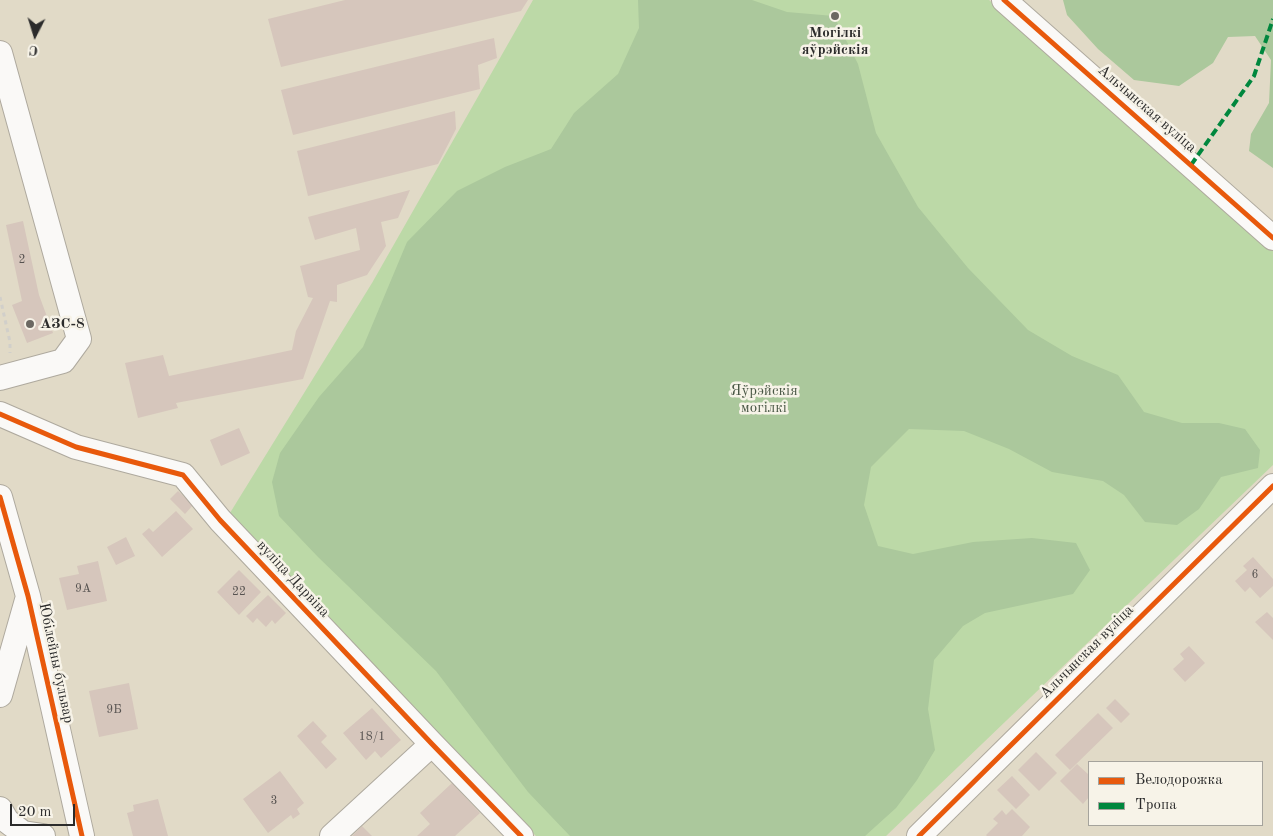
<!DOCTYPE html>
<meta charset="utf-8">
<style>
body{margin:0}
#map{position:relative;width:1273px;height:836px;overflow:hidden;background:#e1dac7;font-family:"Old Standard TT",serif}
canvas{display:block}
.legend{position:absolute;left:1088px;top:761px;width:175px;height:65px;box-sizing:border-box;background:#f7f3e8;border:1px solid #a5a39c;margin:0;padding:6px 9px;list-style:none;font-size:15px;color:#2b2b2b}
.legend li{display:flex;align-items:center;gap:10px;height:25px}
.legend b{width:25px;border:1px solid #a5a39c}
.north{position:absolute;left:10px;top:10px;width:50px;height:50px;-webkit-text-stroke:4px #f7f3e8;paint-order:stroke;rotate:185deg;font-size:14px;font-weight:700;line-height:20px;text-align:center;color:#2b2b2b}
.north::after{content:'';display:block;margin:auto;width:18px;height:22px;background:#2b2b2b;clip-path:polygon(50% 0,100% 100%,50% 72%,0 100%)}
.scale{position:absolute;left:10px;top:804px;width:65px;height:22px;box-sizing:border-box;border:2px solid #2b2b2b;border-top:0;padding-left:6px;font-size:15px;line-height:18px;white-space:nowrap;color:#2b2b2b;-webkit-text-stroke:4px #f7f3e8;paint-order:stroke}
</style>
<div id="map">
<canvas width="1273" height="836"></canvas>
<ul class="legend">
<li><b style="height:6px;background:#e8590c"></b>Велодорожка</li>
<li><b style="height:6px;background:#00873e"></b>Тропа</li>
</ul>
<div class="north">С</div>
<div class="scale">20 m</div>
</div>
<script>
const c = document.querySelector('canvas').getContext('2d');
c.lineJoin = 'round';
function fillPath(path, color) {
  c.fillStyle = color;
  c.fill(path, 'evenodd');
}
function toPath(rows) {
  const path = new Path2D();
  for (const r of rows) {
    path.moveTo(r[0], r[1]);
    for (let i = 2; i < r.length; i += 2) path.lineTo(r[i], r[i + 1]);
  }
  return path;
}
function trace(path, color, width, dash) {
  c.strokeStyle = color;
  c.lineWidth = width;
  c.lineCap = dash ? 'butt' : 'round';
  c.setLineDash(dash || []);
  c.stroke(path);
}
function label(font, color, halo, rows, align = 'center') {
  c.font = font + ' "Old Standard TT",serif';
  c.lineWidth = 5;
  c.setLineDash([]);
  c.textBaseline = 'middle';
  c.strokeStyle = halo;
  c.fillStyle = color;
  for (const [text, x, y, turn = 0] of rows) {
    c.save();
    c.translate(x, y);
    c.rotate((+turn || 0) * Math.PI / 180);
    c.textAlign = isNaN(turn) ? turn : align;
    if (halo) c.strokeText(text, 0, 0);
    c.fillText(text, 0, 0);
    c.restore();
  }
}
fillPath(toPath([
 [533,0,989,0,1273,246,1273,465,886,836,536,836,446,748,225,521,372,283]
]), '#bcd9a7');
fillPath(toPath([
 [638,0,752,0,787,12,834,16,858,64,876,133,918,207,968,268,1028,330,1072,356,1118,375,1144,412,1182,423,1219,423,1245,429,1260,450,1258,468,1221,477,1199,509,1177,525,1145,522,1124,495,1103,481,1052,472,1009,449,964,431,909,429,871,467,864,505,878,546,913,554,973,542,1032,538,1076,543,1090,570,1073,594,985,613,963,626,934,660,928,709,935,750,917,780,896,808,865,836,570,836,528,792,436,671,318,557,279,516,272,482,280,453,319,397,363,347,407,242,457,191,505,167,551,149,574,113,618,74,639,28],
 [1063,0,1273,0,1273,168,1249,151,1251,134,1269,103,1271,60,1255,36,1228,37,1213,63,1179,86,1134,80,1098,49,1067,15]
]), '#abc89c');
fillPath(toPath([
 [345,0,528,0,521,11,281,67,268,19],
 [494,38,497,58,478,65,480,89,293,135,281,90],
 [455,111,456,129,438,164,308,196,297,151],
 [410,190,398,218,381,222,386,246,367,275,337,285,337,302,330,301,303,379,176,403,178,408,138,418,125,363,163,355,169,376,292,350,296,331,313,298,308,297,300,266,360,250,356,228,315,240,308,217],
 [23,221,39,295,53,333,27,343,12,305,22,301,6,225],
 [239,428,250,453,221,466,210,440],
 [178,491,193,505,185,514,170,499],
 [176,511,193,529,162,557,142,534,149,528,153,532],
 [126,537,135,556,116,565,107,547],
 [1253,557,1273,579,1273,586,1260,598,1250,587,1245,592,1235,581,1247,570,1243,566],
 [98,561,107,601,67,610,59,578,79,574,77,566],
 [239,570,261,592,239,615,217,592],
 [268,595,286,613,275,624,272,620,266,627,257,618,253,623,246,616],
 [1267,612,1273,618,1273,640,1255,622],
 [1189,646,1205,663,1185,682,1173,669,1184,659,1180,654],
 [129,683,138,729,99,737,89,691],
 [1115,699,1130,714,1121,723,1106,708],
 [372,708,401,740,381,758,375,751,366,760,343,733],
 [1098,713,1113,728,1070,770,1055,755],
 [313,721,327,736,321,742,337,759,326,769,297,736],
 [1036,752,1057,773,1039,791,1018,770],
 [1077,764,1089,775,1089,797,1083,804,1060,781],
 [280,771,304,803,297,809,300,814,293,819,291,815,268,833,243,799],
 [1012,776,1030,795,1016,809,997,790],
 [452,783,480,813,455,836,417,836,430,824,420,813],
 [158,799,168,836,133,836,127,813,134,811,133,805],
 [1012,809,1030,827,1022,836,987,836,986,835,998,823,993,819,1002,810,1006,815],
 [362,826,372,836,352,836]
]), '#d6c6bc');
const minor = toPath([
 [1004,0,1273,238],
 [0,53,79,339,63,361,0,378],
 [0,414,76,447,183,475,220,520,432,744,521,836],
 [0,497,28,596,82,836],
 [0,695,27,600],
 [0,809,7,821,23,833,43,836],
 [332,836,432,744],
 [919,836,1273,486]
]);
trace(minor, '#aea99e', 26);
trace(toPath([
 [0,297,10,342,10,353]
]), '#d1cfca', 3, [4, 4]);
trace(minor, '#faf9f7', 24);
trace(toPath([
 [1191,165,1254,76,1273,19]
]), '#00873e', 4, [8, 4]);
trace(toPath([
 [1004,0,1273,238],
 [0,414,76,447,183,475,220,520,432,744,521,836],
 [0,497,28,596,82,836],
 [919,836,1273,486]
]), '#e8590c', 5);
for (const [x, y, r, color] of [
 [835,16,5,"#6b6862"],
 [30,324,5,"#6b6862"]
]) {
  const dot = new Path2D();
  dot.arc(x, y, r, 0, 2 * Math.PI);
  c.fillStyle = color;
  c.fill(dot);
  trace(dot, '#f7f3e8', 2);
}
label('12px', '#565250', null, [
 ["2",22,260],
 ["6",1255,575],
 ["9А",83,589],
 ["22",239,592],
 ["9Б",114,710],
 ["18/1",372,737],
 ["3",274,801]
]);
label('bold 15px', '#2b2b2b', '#f7f3e8', [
 ["Могілкі",835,33],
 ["яўрэйскія",835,50],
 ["АЗС-8",40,324,"left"]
]);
label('15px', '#2b2b2b', '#f7f3e8', [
 ["Альчынская вуліца",1147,109,41],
 ["вуліца Дарвіна",293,579,47],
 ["Альчынская вуліца",1087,652,-45],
 ["Юбілейны бульвар",56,663,78]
]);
label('15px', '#485644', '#f7f3e8', [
 ["Яўрэйскія",764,391],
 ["могілкі",764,408]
]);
</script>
